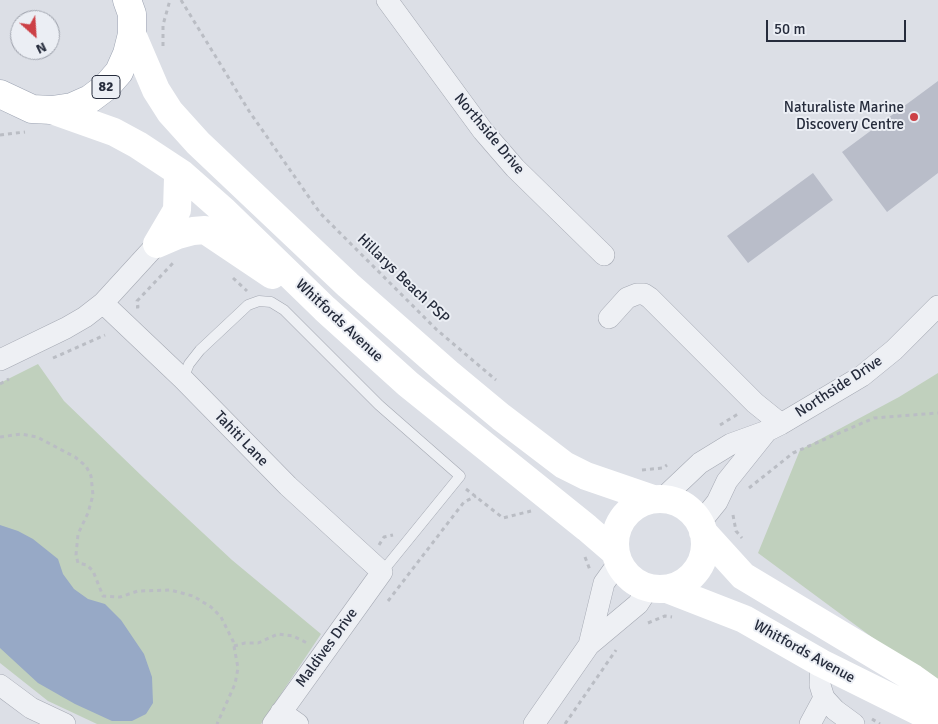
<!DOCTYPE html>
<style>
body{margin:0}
#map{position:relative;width:938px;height:724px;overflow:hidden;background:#dcdfe6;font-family:Signika,sans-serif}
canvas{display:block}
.north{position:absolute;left:10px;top:10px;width:50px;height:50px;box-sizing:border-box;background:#ebeef4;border:1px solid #9ca0aa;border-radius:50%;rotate:154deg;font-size:14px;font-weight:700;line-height:20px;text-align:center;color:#262c3c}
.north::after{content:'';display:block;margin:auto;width:18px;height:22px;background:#cc4046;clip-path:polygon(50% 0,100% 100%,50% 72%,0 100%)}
.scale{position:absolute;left:766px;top:20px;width:140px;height:22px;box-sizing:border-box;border:2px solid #262c3c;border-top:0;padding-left:6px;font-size:15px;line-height:18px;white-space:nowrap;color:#262c3c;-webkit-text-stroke:4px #ebeef4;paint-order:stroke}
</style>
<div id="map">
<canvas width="938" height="724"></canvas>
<div class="north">N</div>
<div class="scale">50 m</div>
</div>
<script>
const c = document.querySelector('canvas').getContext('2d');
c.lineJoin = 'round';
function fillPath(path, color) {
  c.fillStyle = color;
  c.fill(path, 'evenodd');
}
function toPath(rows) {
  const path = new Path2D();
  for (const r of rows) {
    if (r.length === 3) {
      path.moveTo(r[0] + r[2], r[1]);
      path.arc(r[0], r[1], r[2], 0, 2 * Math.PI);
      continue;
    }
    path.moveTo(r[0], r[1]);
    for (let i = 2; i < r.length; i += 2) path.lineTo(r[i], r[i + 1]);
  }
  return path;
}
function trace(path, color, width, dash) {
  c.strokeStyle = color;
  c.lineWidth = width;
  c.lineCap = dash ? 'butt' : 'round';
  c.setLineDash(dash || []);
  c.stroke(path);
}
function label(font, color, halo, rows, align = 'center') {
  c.font = font + ' Signika,sans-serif';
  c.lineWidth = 4;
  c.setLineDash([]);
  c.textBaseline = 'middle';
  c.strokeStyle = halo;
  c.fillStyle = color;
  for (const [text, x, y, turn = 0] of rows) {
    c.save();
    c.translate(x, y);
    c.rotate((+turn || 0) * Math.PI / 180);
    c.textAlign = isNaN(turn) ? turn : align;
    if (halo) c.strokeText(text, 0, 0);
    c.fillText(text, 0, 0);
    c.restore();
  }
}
fillPath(toPath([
 [38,364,64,401,145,479,232,560,321,634,261,724,97,724,48,701,0,663,0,383],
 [938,373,938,686,758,553,800,450,899,397]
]), '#c0d0bd');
fillPath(toPath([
 [0,525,18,531,33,539,58,559,63,574,74,589,88,599,105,604,121,620,144,654,152,677,153,703,146,714,132,721,112,721,75,704,38,683,0,648]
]), '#97a9c6');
fillPath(toPath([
 [938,81,938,173,887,212,842,152],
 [813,173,833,200,748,263,727,236]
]), '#b9bdc9');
const service = toPath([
 [183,379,189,364,200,350,248,305,259,301,271,302,284,310,379,405,460,476,382,572]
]);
const minor = toPath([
 [387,0,483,131,515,168,604,255],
 [103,303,183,379,288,486,382,572,273,724],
 [609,318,627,298,637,294,644,294,650,298,755,403,781,424],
 [0,360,66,328,85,317,103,303,157,244],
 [662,499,700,463,731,444,767,431,781,424,862,376,894,350,938,306],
 [700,523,717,502,727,481,767,431],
 [589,645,604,583,619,562],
 [821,663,820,685,824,698,835,710,854,724],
 [0,685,31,708,65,724],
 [281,712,298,724],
 [534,724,589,645,638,604,649,587],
 [810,724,824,698]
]);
const primary = toPath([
 [0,94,32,109,52,110,72,107,90,99,106,87,119,72,127,54,132,34,132,14,127,0]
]);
trace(service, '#a5a9b3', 11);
trace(minor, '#a5a9b3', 22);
trace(primary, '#9ba2b1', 29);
trace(toPath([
 [181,0,249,111,320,213,437,330,496,380],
 [163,46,163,25,170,0],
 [0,135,25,132],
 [233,278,247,291],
 [136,307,138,307,137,301,174,262],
 [53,358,105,335],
 [0,384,9,379],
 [720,425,738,414],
 [0,437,21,434,37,437,75,457,86,466,91,476,93,495,88,513,78,534,76,555,78,563,87,565,93,571,103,596,120,597,138,591,170,590,193,596,211,607,221,617,233,641,238,668,235,684,217,724],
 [642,470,663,468,667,465],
 [749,488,793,453,874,418,938,413],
 [466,489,503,518,531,511],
 [733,515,736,531,742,538],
 [379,545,384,537,393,535],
 [585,557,590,570],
 [388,601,464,502,476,496],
 [648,623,665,616,672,617],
 [234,646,245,643,258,643,278,634,293,636,307,643],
 [872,719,880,724],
 [565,724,616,650]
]), '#babdc4', 3, [4, 4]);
trace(service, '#eef0f4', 10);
trace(minor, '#eef0f4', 21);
trace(toPath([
 [132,34,156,90,170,112,198,143,348,285,448,373,501,417,564,465,586,476,653,499],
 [52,110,114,132,138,145,182,174,224,211,325,309,408,384,587,528,616,553],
 [157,244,178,235,193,231,205,230,272,275],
 [157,244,177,210,178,178,182,174],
 [660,544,45],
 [703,532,743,576,913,678,938,696],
 [667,589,744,619,821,663,938,721]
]), '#fff', 28);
trace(primary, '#fff', 28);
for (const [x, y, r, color] of [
 [914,117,5,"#cc4046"]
]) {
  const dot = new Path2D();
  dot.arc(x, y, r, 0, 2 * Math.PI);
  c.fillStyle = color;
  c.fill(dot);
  trace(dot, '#ebeef4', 2);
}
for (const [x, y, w] of [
 [106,87,28]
]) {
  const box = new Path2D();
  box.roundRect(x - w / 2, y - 11.5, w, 23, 4);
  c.fillStyle = '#ebeef4';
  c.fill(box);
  trace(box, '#262c3c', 1);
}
label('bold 14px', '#262c3c', null, [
 ["82",106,87]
]);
label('15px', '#262c3c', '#ebeef4', [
 ["Naturaliste Marine",904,108],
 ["Discovery Centre",904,125]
], 'right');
label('15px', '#262c3c', '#ebeef4', [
 ["Northside Drive",489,134,50],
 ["Hillarys Beach PSP",403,279,44],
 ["Whitfords Avenue",339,321,43],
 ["Northside Drive",839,387,-33],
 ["Tahiti Lane",241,439,46],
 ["Maldives Drive",327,648,-54],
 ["Whitfords Avenue",804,652,29]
]);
</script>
